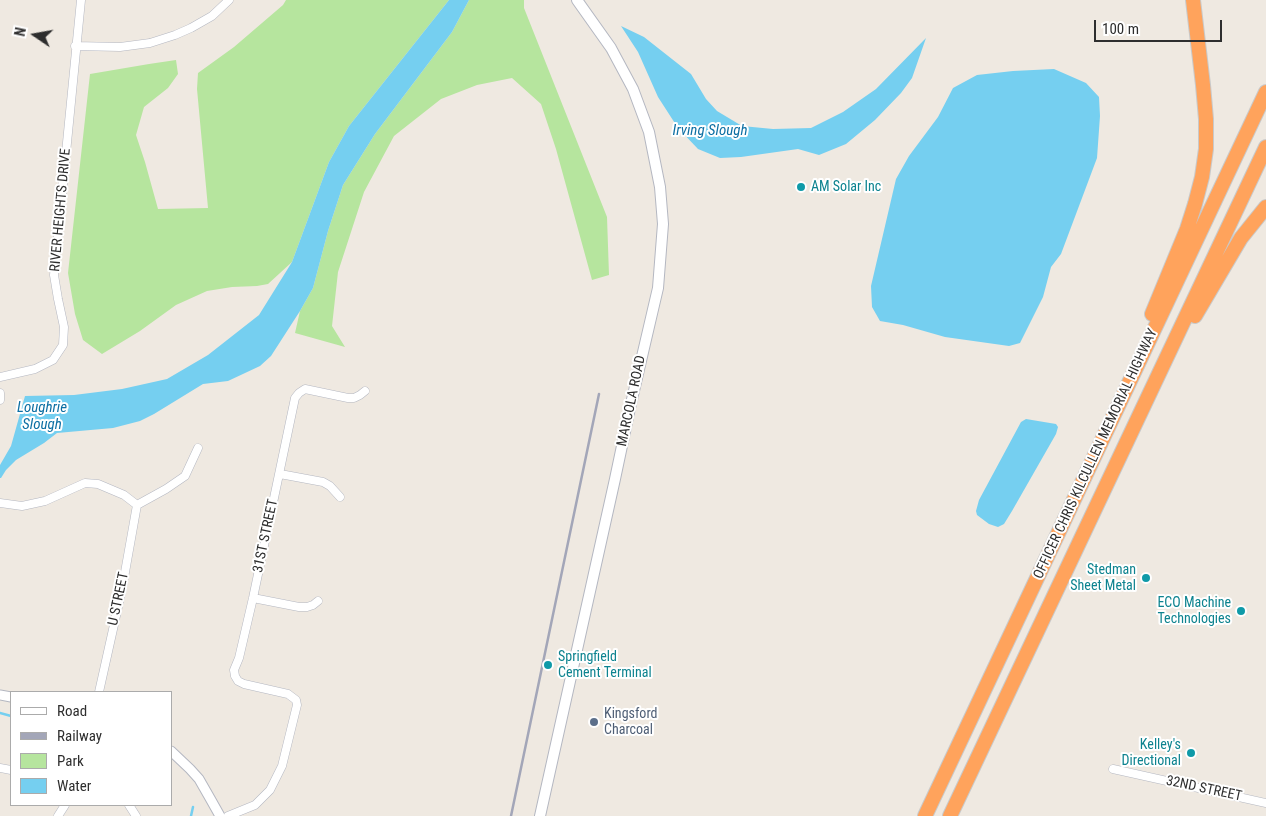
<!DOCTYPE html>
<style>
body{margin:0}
#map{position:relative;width:1266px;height:816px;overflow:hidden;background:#efe9e1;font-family:"Roboto Condensed",sans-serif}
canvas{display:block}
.legend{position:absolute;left:10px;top:691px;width:162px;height:115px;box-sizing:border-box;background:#fff;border:1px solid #ababab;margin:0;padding:6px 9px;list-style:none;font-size:15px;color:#2e2e2e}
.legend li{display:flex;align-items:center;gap:10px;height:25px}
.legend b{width:25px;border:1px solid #ababab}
.north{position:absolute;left:10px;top:10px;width:50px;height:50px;-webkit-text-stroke:4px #fff;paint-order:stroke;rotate:282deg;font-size:14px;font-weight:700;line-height:20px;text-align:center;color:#2e2e2e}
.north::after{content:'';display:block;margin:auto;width:18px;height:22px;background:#2e2e2e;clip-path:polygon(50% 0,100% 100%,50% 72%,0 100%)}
.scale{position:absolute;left:1094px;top:20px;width:128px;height:22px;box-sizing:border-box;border:2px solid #2e2e2e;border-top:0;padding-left:6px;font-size:15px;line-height:18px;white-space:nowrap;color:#2e2e2e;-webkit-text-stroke:4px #fff;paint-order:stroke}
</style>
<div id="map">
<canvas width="1266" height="816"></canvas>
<ul class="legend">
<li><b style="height:6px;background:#fff"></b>Road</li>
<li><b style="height:6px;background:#a3a6b8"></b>Railway</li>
<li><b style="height:14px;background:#b6e59e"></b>Park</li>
<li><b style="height:14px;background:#75cff0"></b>Water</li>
</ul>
<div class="north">N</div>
<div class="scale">100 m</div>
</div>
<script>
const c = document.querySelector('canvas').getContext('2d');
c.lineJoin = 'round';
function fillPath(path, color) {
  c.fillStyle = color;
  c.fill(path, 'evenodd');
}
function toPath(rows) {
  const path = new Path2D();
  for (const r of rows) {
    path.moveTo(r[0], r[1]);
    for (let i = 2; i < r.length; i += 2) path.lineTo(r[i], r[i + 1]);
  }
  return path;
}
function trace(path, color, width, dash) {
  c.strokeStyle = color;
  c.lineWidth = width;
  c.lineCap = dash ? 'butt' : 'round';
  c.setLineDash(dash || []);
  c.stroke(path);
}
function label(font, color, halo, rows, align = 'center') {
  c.font = font + ' "Roboto Condensed",sans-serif';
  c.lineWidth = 4;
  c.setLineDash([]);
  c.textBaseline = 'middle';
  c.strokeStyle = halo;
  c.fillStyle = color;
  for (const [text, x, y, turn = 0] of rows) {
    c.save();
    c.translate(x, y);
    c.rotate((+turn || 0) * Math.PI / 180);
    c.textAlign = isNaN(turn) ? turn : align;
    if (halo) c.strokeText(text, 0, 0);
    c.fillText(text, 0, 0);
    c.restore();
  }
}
fillPath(toPath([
 [286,0,449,0,349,126,329,162,292,262,268,284,257,286,232,287,207,291,176,305,140,331,102,354,83,340,75,314,68,273,90,74,149,64,176,60,178,74,168,88,144,107,136,135,145,162,158,209,208,208,197,89,198,73,234,47,283,5],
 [469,0,524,0,524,8,607,217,609,275,592,280,556,149,541,104,512,78,477,85,441,99,394,136,364,192,338,272,332,326,345,347,295,333,300,311,313,288,328,231,343,185,375,134,452,32]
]), '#b6e59e');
fillPath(toPath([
 [449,0,469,0,452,32,375,134,343,185,328,231,313,288,300,311,271,356,260,366,228,381,203,384,154,414,140,421,113,428,57,433,44,443,16,460,6,470,1,478,0,478,0,465,11,446,25,396,74,395,122,389,167,379,208,355,259,315,292,262,329,162,349,126],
 [621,26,644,37,691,74,706,99,717,111,742,126,773,129,811,128,843,112,876,89,926,38,912,78,901,93,875,120,846,144,819,155,798,149,741,157,720,158,698,149,678,128,658,97,638,52],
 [1054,69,1086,83,1099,97,1100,116,1097,158,1061,254,1051,267,1043,297,1020,343,1009,346,945,337,903,325,880,321,872,307,871,286,896,179,909,156,938,117,953,88,977,75,1013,71],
 [1026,419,1056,424,1058,427,1056,434,1012,511,1004,524,998,527,989,524,977,515,976,511,979,500,1021,422]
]), '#75cff0');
trace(toPath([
 [0,713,11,716],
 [191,816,193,807]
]), '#75cff0', 2.5);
const minor = toPath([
 [75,46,120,47,150,43,175,35,191,28,212,16,229,0],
 [0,377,35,369,53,360,63,345,64,327,58,299,54,275,81,0],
 [0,393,0,400],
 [280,474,323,482,330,486,340,497],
 [0,503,22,506,45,501,85,483,98,484,124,495,137,505],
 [137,505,166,489,185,476,198,448],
 [253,598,299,607,307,607,313,605,318,601],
 [99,692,122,589,137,505],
 [0,768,11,770],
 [1113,769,1266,803],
 [129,805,136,816],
 [58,816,65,805],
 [228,816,255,805,270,790,282,766,297,705,296,700,288,694,244,684,238,681,235,676,234,670,239,658,253,598,295,398,299,393,305,389,348,398,354,398,360,395,365,391]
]);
const tertiary = toPath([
 [0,695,11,697],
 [171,751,190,769,199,779,211,800,220,816]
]);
const secondary = toPath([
 [540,816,615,479,630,408,658,288,663,224,660,187,649,132,633,89,611,48,577,0]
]);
const motorway = toPath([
 [1152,314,1187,229,1195,204,1202,177,1206,149,1206,119,1203,85,1193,0],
 [1195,316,1241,238,1266,207],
 [925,816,1266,92],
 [950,816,1266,147]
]);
trace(minor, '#b4b7c1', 9);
trace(tertiary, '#b4b7c1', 11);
trace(secondary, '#b4b7c1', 12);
trace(motorway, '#c9c9c9', 16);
trace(minor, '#fff', 8);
trace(tertiary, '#fff', 9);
trace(secondary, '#fff', 10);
trace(motorway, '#ffa35c', 14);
trace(toPath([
 [511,816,599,394]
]), '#a3a6b8', 2.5);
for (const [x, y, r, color] of [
 [801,187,5,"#0f9aa8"],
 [1146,578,5,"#0f9aa8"],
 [1241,611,5,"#0f9aa8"],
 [548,665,5,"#0f9aa8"],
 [594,722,5,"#5c6f8a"],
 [1191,753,5,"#0f9aa8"]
]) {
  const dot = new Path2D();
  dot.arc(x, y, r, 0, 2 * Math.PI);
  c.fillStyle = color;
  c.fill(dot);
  trace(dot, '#fff', 2);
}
label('14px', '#0d838f', '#fff', [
 ["AM Solar Inc",811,187,"left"],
 ["Stedman",1136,570],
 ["Sheet Metal",1136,586],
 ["ECO Machine",1231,603],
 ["Technologies",1231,619],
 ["Springfield",558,657,"left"],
 ["Cement Terminal",558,673,"left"],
 ["Kelley's",1181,745],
 ["Directional",1181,761]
], 'right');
label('14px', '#2e2e2e', '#fff', [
 ["RIVER HEIGHTS DRIVE",61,210,-85],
 ["MARCOLA ROAD",632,401,-78],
 ["OFFICER CHRIS KILCULLEN MEMORIAL HIGHWAY",1096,454,-65],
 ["31ST STREET",266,536,-78],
 ["U STREET",119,599,-78],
 ["32ND STREET",1204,789,12]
]);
label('14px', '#4e5e75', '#fff', [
 ["Kingsford",604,714],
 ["Charcoal",604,730]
], 'left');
label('italic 15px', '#0d6fa3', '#fff', [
 ["Irving Slough",710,131],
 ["Loughrie",42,408],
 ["Slough",42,425]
]);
</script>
